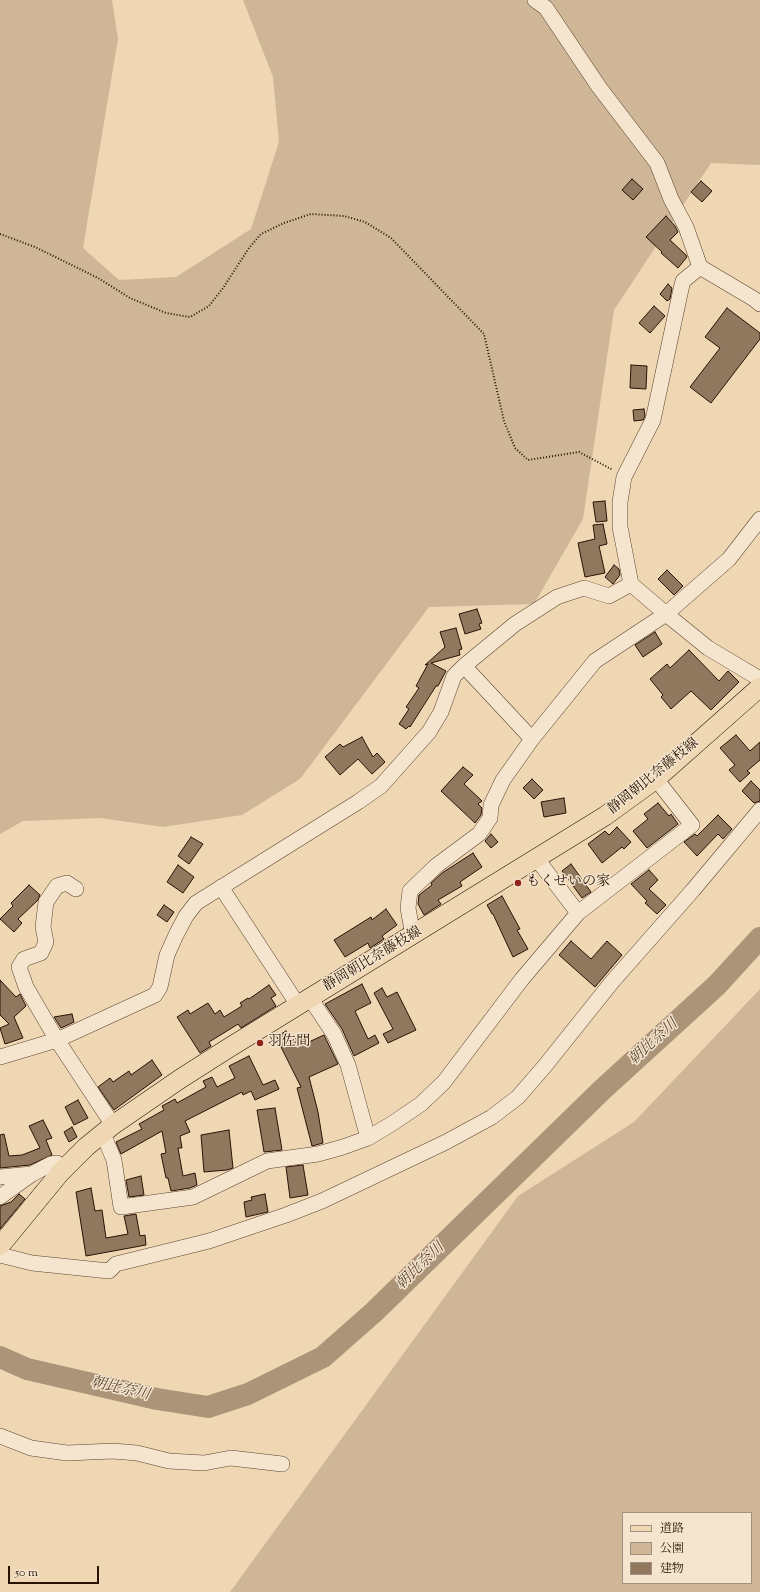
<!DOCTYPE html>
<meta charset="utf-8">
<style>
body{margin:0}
#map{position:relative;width:760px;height:1592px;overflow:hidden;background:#f0d7b4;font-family:"Sorts Mill Goudy","Noto Serif JP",serif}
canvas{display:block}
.legend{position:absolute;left:622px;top:1512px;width:130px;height:72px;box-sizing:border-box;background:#f5e5ce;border:1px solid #a3917d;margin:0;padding:5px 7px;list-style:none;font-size:12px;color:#271203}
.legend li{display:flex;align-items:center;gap:8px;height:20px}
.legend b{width:20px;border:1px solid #a3917d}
.scale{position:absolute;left:8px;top:1566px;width:91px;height:18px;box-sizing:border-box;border:2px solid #271203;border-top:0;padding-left:5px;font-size:12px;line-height:14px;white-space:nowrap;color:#271203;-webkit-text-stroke:3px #f5e5ce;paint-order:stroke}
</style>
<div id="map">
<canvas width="760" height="1592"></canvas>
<ul class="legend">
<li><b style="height:5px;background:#f0d7b4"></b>道路</li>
<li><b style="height:11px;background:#ceb696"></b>公園</li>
<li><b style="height:11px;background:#90785f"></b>建物</li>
</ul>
<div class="scale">50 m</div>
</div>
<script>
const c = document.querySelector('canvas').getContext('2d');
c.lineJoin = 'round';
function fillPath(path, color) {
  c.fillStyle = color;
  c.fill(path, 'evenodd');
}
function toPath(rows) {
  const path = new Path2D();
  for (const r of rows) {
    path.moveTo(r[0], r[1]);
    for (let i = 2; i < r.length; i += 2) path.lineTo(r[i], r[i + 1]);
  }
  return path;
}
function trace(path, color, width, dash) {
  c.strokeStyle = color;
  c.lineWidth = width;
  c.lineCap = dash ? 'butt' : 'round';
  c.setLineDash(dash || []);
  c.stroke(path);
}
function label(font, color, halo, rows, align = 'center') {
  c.font = font + ' "Sorts Mill Goudy","Noto Serif JP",serif';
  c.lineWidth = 3;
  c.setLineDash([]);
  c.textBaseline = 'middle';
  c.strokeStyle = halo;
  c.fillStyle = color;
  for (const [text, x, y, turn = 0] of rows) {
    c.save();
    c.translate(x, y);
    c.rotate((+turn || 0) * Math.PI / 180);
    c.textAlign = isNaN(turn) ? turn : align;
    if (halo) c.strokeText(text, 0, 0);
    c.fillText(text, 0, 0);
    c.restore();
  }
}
fillPath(toPath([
 [0,0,112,0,118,39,83,248,119,280,176,277,251,229,279,142,273,77,243,0,760,0,760,165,711,163,614,310,583,519,534,604,429,607,300,779,242,815,163,827,100,818,23,821,0,834],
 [760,989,760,1592,230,1592,518,1196,634,1122],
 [623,1513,751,1513,751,1583,623,1583]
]), '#ceb696');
trace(toPath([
 [0,1357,27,1369,157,1399,208,1407,248,1394,323,1357,374,1312,603,1089,717,985,760,938]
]), '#ac9478', 22);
const building = toPath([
 [632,179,643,189,633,200,622,190,632,179],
 [701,181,712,191,702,202,691,192,701,181],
 [666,216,675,226,678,232,670,240,686,255,687,257,678,268,661,253,662,252,646,237,666,216],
 [668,284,672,288,670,299,667,301,660,294,668,284],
 [654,306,665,316,650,333,639,323,654,306],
 [727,308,760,333,760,339,711,403,690,387,720,348,705,337,727,308],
 [631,365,647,366,646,389,630,388,631,365],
 [644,409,645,416,643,420,634,421,633,410,644,409],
 [605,501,607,521,596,522,593,502,605,501],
 [603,524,607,544,599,546,605,573,585,577,578,543,595,539,593,525,603,524],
 [614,565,619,569,620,575,613,584,605,577,614,565],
 [667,570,683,586,674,595,658,579,667,570],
 [477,609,482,623,479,624,481,629,465,634,459,614,477,609],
 [456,628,462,649,459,650,460,655,431,663,446,671,438,686,436,686,410,727,409,726,406,729,399,724,409,709,406,707,419,688,416,686,428,664,425,665,445,647,440,632,456,628],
 [655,632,662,644,643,657,635,645,655,632],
 [689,650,719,681,728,671,739,682,711,710,691,691,671,709,661,697,663,695,650,679,667,664,670,668,689,650],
 [736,735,750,751,760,742,760,760,747,771,750,773,740,782,729,770,735,765,720,748,736,735],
 [362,737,373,757,377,753,385,762,372,774,358,759,340,775,325,757,340,744,343,747,362,737],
 [463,767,473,775,464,784,482,801,478,804,482,808,481,815,475,823,441,791,463,767],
 [532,779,543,790,534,799,523,788,532,779],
 [751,781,760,790,760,801,754,803,742,791,751,781],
 [564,798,566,813,544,817,541,802,564,798],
 [658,803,669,816,671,814,678,824,647,848,633,831,648,819,644,814,658,803],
 [718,815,732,829,723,839,718,834,697,856,684,842,695,834,697,836,718,815],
 [617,827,631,842,624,849,622,847,602,863,588,844,605,831,609,835,617,827],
 [491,834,498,842,491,848,485,841,491,834],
 [191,837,203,844,189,864,178,856,191,837],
 [473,853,482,867,460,882,462,886,438,900,441,904,424,915,418,904,419,895,432,885,431,883,442,873,473,853],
 [571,864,591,892,582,898,562,871,571,864],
 [178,865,194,877,183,893,167,882,178,865],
 [649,870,658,880,649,889,666,905,657,914,645,903,647,901,631,884,649,870],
 [29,885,40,895,38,900,18,919,22,923,14,932,0,919,13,906,11,903,29,885],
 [502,896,520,929,517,930,528,949,513,957,493,914,492,914,487,905,502,896],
 [164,905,174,912,167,922,157,915,164,905],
 [386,909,397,925,382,936,384,939,370,948,368,943,345,957,334,940,371,917,372,920,386,909],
 [571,941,591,959,607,941,622,955,595,987,559,955,571,941],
 [0,980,16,997,20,994,26,1006,14,1017,23,1038,5,1044,0,1028,9,1024,0,1015,0,980],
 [362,984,371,1003,355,1011,368,1039,375,1035,379,1043,354,1056,342,1029,325,1004,362,984],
 [269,985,276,995,271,998,276,1006,241,1028,238,1024,235,1026,209,1042,211,1046,200,1053,177,1017,188,1010,190,1014,208,1003,215,1014,220,1010,224,1017,242,1006,240,1003,248,998,249,999,269,985],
 [382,988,387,997,397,992,416,1030,388,1043,383,1034,393,1029,374,993,382,988],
 [72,1014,74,1022,61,1028,54,1017,72,1014],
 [286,1031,289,1037,294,1035,300,1046,324,1035,338,1064,309,1077,318,1112,323,1143,312,1146,297,1088,301,1087,276,1037,286,1031],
 [249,1056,263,1085,275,1080,279,1089,255,1100,251,1091,243,1095,242,1092,185,1121,190,1132,180,1136,182,1148,178,1148,183,1176,195,1173,197,1185,190,1188,171,1191,168,1178,166,1178,161,1154,166,1153,162,1131,121,1154,116,1142,142,1129,139,1124,164,1110,162,1106,175,1099,177,1103,206,1087,203,1081,212,1077,217,1087,235,1078,229,1066,249,1056],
 [152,1060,162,1075,114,1110,98,1087,110,1078,113,1082,129,1071,131,1075,152,1060],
 [78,1100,88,1118,74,1125,65,1107,78,1100],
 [275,1108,282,1150,264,1152,257,1110,275,1108],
 [43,1120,52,1138,46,1140,52,1155,30,1165,0,1168,0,1135,4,1134,9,1156,22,1155,40,1148,29,1126,43,1120],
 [72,1127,77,1137,69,1142,64,1132,72,1127],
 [229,1130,233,1168,227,1170,204,1172,201,1135,229,1130],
 [303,1165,308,1195,290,1198,286,1167,303,1165],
 [141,1176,144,1195,129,1197,126,1180,141,1176],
 [91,1188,95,1211,102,1210,106,1238,128,1234,124,1216,136,1214,140,1236,145,1235,146,1245,86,1256,76,1192,91,1188],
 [19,1194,25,1199,0,1229,0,1206,11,1202,19,1194],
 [265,1194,268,1212,246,1217,244,1202,252,1200,251,1197,265,1194]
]);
fillPath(building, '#90785f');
trace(building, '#271203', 1);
const minor = toPath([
 [535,0,546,8,599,87,657,163,671,199,686,227,700,267,754,299,760,304],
 [700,267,683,281,681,289,653,420,624,477,620,502,620,527,631,584,666,614,708,648,760,679],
 [464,666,532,739],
 [537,859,578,913],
 [221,887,298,1005],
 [76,889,67,883,57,886,46,902,43,927,46,942,41,953,24,959,19,967,26,987,57,1040,113,1125],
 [413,936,408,908,410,891,436,866,479,834,490,818,491,805,503,780,532,739,595,661,666,614,729,559,760,519],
 [310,998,334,1034,348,1065,368,1138],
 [0,1057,57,1040,155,995,160,987,167,955,176,935,186,916,196,903,358,802,381,786,429,732,441,712,454,676,464,666,515,624,557,597,584,588,609,596,631,584],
 [103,1134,114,1160,121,1207,193,1197,267,1161,318,1154,343,1147,368,1138,393,1123,421,1104,444,1082,522,979,578,913,692,825,656,779],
 [0,1177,31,1174],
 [0,1197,32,1174,51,1164,57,1163,60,1173],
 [0,1255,32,1263,109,1271,116,1264,209,1241,286,1215,322,1201,446,1142,492,1117,518,1097,544,1067,612,982,693,890,760,810],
 [0,1436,31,1448,67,1453,113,1451,137,1453,169,1461,204,1463,231,1458,282,1464]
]);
const major = toPath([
 [0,1246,60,1173,86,1147,113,1125,180,1079,227,1049,605,816,656,779,760,687]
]);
trace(minor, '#59432f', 16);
trace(major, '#271203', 20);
trace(toPath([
 [0,234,35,247,98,278,130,298,166,313,190,317,209,306,223,288,249,248,261,234,284,223,311,214,344,216,365,222,391,238,484,334,504,421,515,448,528,460,579,452,613,470]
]), '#271203', 2, [1, 2]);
trace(minor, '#f5e5ce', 15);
trace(major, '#f0d7b4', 19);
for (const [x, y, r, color] of [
 [518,883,4,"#8f2418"],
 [260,1043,4,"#8f2418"]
]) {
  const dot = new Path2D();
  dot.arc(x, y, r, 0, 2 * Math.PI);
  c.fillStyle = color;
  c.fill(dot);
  trace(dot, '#f5e5ce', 1.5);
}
label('14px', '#271203', '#f5e5ce', [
 ["静岡朝比奈藤枝線",654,777,-39],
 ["静岡朝比奈藤枝線",373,960,-31]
]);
label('14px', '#271203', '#f5e5ce', [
 ["もくせいの家",526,883],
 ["羽佐間",268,1043]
], 'left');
label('italic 15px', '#5c4632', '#f5e5ce', [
 ["朝比奈川",654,1043,-42],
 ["朝比奈川",421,1267,-44],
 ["朝比奈川",120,1390,13]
]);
</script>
